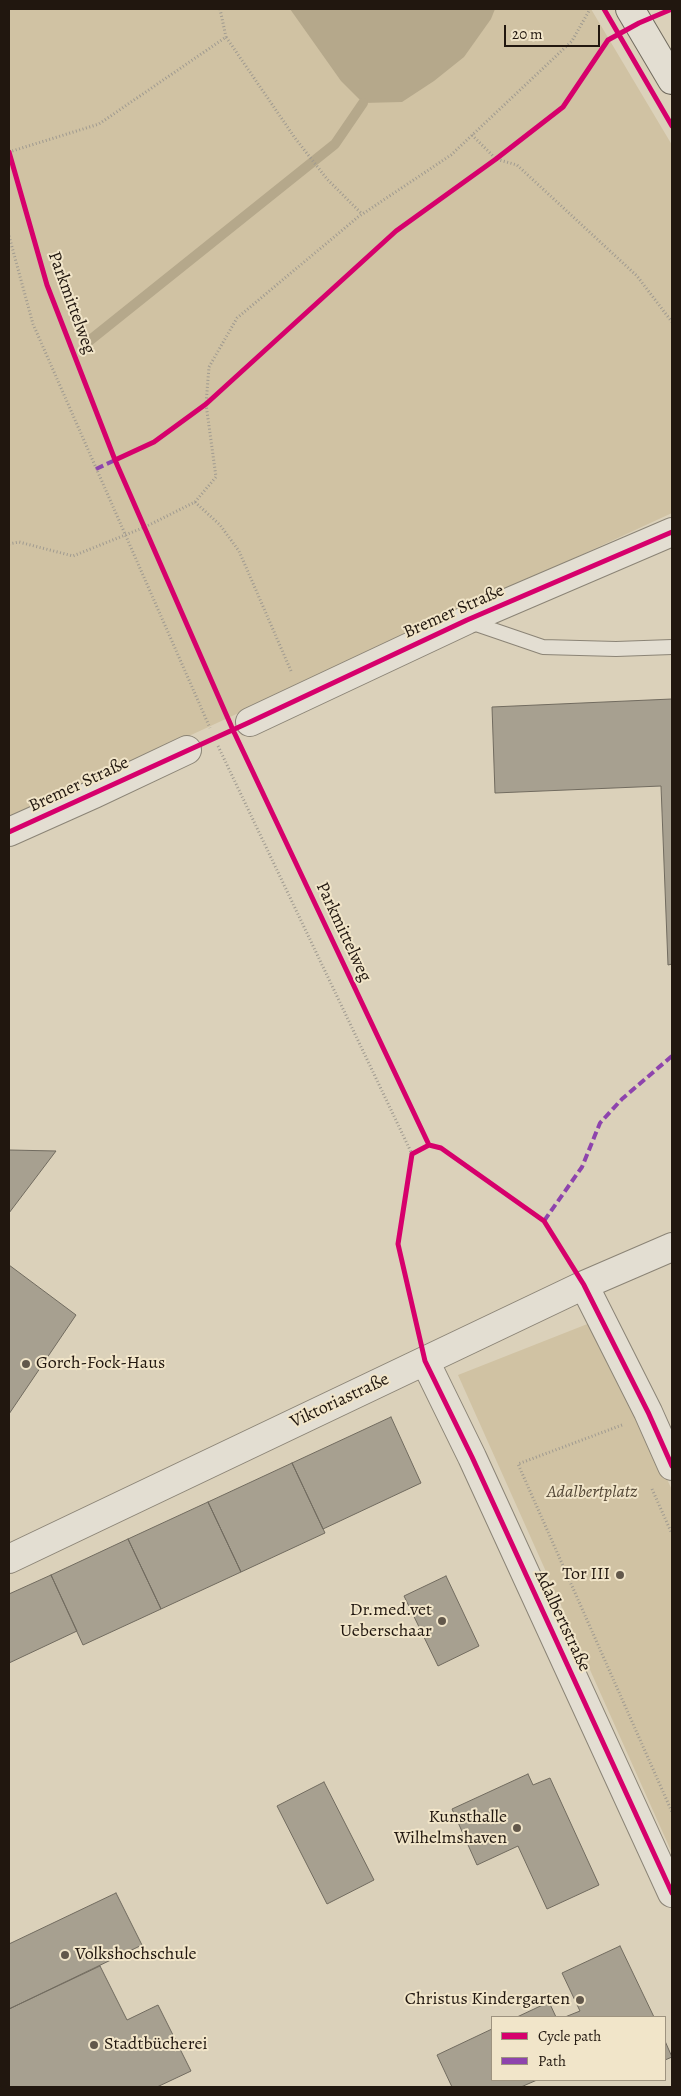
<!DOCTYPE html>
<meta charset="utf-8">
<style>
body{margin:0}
#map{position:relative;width:681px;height:2096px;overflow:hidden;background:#dbd1ba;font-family:Alegreya,serif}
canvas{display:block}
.frame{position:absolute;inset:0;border:10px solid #21170f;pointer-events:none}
.legend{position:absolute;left:491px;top:2016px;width:175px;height:65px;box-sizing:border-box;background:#f1e5c9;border:1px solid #9e937f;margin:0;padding:6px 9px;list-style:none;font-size:15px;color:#21170f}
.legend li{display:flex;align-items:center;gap:10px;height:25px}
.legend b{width:25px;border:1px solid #9e937f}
.scale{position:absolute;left:504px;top:25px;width:96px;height:22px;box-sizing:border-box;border:2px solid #21170f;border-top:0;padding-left:6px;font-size:15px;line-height:18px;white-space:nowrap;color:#21170f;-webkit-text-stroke:4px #f1e5c9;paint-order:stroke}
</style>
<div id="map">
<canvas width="681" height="2096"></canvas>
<div class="frame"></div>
<ul class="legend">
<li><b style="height:6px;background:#d6006c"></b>Cycle path</li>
<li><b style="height:6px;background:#8e44ad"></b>Path</li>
</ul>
<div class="scale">20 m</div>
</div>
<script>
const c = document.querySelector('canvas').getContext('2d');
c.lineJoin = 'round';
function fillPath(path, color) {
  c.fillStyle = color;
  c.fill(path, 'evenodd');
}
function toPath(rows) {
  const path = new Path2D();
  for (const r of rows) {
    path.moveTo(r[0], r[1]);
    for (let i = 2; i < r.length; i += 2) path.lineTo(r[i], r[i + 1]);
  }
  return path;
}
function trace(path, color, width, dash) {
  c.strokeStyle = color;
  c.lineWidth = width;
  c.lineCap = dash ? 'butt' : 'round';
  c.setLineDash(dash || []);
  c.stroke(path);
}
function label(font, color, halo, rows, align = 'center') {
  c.font = font + ' Alegreya,serif';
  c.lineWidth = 4;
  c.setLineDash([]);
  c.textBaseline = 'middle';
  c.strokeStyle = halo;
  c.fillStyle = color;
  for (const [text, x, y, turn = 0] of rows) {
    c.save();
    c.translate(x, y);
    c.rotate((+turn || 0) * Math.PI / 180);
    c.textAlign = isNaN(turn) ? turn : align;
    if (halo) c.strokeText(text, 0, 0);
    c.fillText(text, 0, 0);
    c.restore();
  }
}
fillPath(toPath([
 [9,9,591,9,672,145,672,513,9,819],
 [595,1321,672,1490,672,1853,458,1375]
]), '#d0c2a3');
fillPath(toPath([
 [290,9,495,9,491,19,464,57,434,81,402,102,363,103,341,81]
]), '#b5a88b');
trace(toPath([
 [89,341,335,144,363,103]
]), '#b5a88b', 10);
const building = toPath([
 [672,699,672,964,668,965,661,786,495,793,492,707,672,699],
 [9,1150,56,1151,9,1213,9,1150],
 [9,1265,76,1315,9,1414,9,1265],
 [391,1417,421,1483,323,1529,292,1463,391,1417],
 [292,1463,325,1533,241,1572,208,1502,292,1463],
 [208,1502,241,1572,161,1609,128,1539,208,1502],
 [128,1539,161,1609,83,1645,51,1575,128,1539],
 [51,1575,77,1631,9,1663,9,1594,51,1575],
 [446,1576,479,1646,438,1666,404,1596,446,1576],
 [528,1774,533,1785,550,1778,599,1885,547,1909,518,1846,477,1865,452,1809,528,1774],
 [324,1782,374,1880,327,1904,277,1806,324,1782],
 [116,1893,142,1945,9,2009,9,1944,116,1893],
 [620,1946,654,2017,565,2017,580,2011,562,1973,620,1946],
 [100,1966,127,2020,158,2005,191,2071,157,2087,9,2087,9,2009,100,1966],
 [549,2002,556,2017,517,2017,549,2002],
 [492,2029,492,2080,537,2080,521,2087,452,2087,437,2055,492,2029],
 [665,2041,672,2057,665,2060,665,2041]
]);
fillPath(building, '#a7a090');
trace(building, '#716b5f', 1);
const service = toPath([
 [467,621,543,647,616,649,672,647]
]);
const minor = toPath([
 [250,722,467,620,672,532],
 [9,832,94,794,187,750],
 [584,1285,648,1412,672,1466],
 [425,1361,472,1457,672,1893],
 [9,1559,584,1285,672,1247]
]);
const secondary = toPath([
 [630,9,672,80]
]);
trace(service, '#8b8476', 16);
trace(minor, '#8b8476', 30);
trace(secondary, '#716b5f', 30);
trace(toPath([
 [220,9,226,37],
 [472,135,496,159,517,165,637,276,672,322],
 [9,152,99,124,226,37,295,138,327,179,362,214],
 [9,236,33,324,210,728],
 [195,502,220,525,239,551,291,671],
 [9,544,19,542,73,556,145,527,195,502,216,477,206,404,209,367,237,318,358,217,451,155,572,41,590,9],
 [218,746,412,1154],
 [622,1425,518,1464,672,1812],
 [652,1489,672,1534]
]), '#9f9a90', 3, [1, 2.5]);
trace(service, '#e3ded2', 14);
trace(minor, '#e3ded2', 28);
trace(secondary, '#e3ded2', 28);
trace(toPath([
 [96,469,115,460,117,464],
 [544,1221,582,1167,600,1123,622,1099,672,1056]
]), '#8e44ad', 4, [8, 4]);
trace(toPath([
 [604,9,672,126],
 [9,152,47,285,115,460,233,730,429,1145],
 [115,460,154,442,206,404,396,231,496,159,563,107,608,40,639,23,672,9],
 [9,832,250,722,467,620,672,532],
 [672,1466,648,1412,584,1285,544,1221,441,1148,429,1145,412,1154,398,1244,425,1361,472,1457,672,1893]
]), '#d6006c', 5);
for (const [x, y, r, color] of [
 [26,1364,5,"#62584b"],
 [620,1575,5,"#62584b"],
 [442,1621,5,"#62584b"],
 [517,1828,5,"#62584b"],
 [65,1955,5,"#62584b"],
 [580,2000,5,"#62584b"],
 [94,2045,5,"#62584b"]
]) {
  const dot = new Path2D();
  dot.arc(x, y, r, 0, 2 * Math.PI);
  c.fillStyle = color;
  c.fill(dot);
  trace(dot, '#f1e5c9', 2);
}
label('18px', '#21170f', '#f1e5c9', [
 ["Parkmittelweg",71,303,70],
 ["Bremer Straße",454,612,-24],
 ["Bremer Straße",79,785,-25],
 ["Parkmittelweg",343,932,65],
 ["Viktoriastraße",340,1401,-25],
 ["Adalbertstraße",562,1621,65]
]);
label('18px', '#21170f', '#f1e5c9', [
 ["Gorch-Fock-Haus",36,1364,"left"],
 ["Tor III",610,1575],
 ["Dr.med.vet",432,1611],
 ["Ueberschaar",432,1632],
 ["Kunsthalle",507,1818],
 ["Wilhelmshaven",507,1839],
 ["Volkshochschule",75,1955,"left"],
 ["Christus Kindergarten",570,2000],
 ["Stadtbücherei",104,2045,"left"]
], 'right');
label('italic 18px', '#534736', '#f1e5c9', [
 ["Adalbertplatz",592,1493]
]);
</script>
